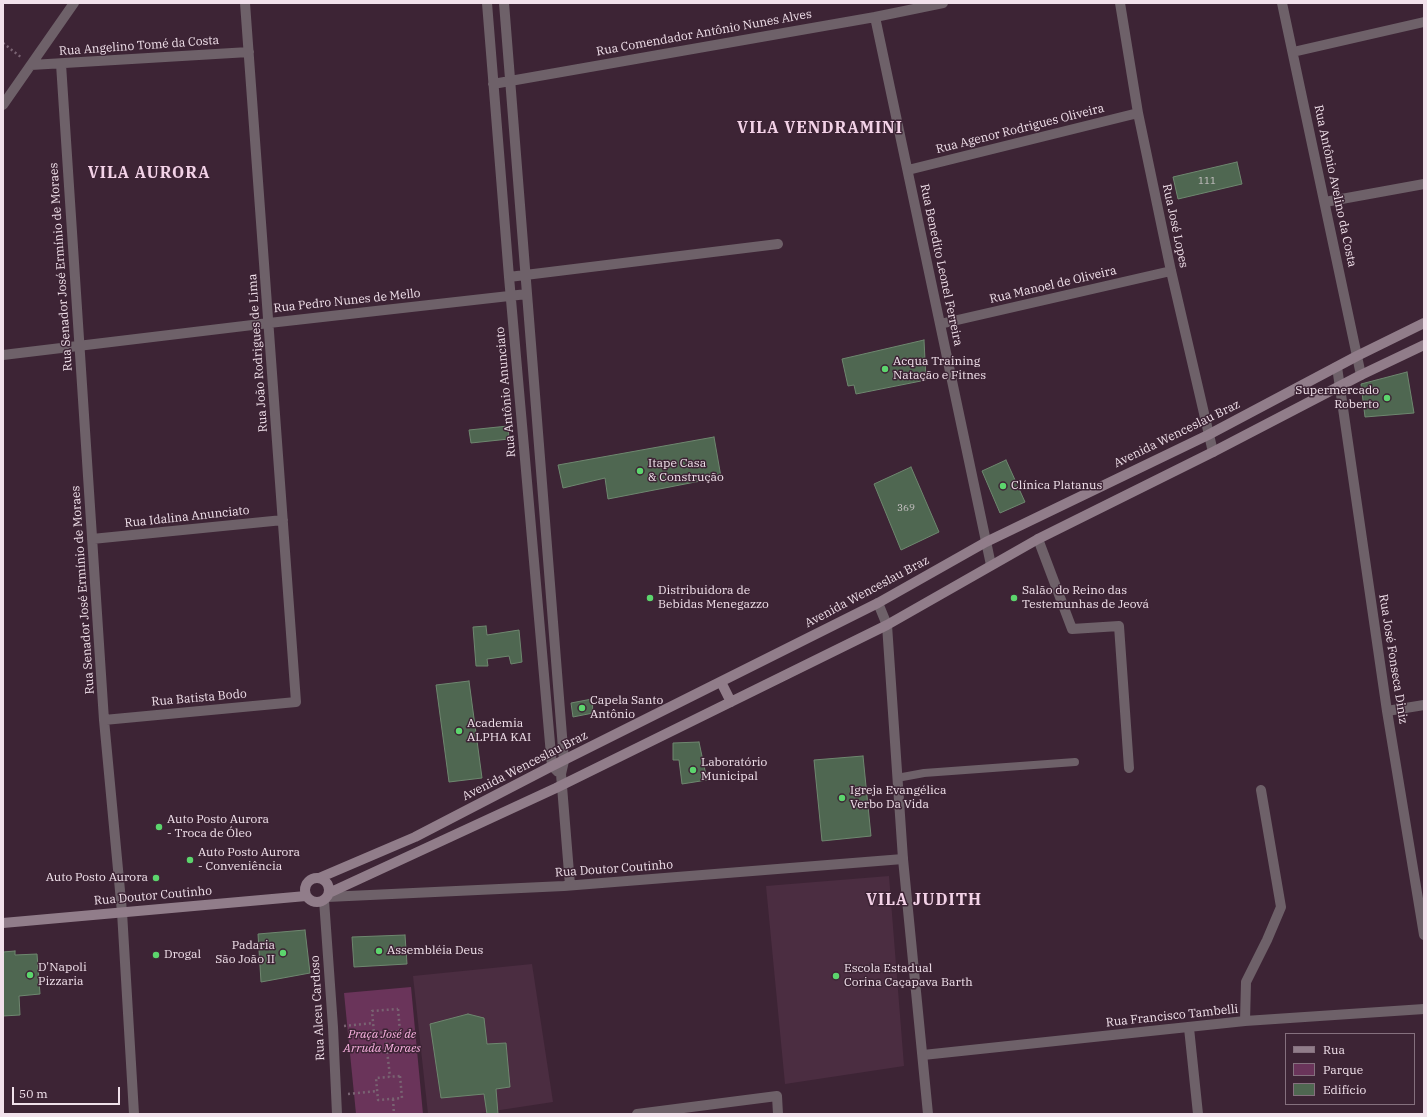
<!DOCTYPE html>
<meta charset="utf-8">
<style>
body{margin:0}
#map{position:relative;width:1427px;height:1117px;overflow:hidden;background:#3d2435;font-family:"IBM Plex Serif",serif}
canvas{display:block}
.frame{position:absolute;inset:0;border:4px solid #f1e1eb;pointer-events:none}
.legend{position:absolute;left:1285px;top:1033px;width:130px;height:72px;box-sizing:border-box;background:#3d2435;border:1px solid #85707e;margin:0;padding:5px 7px;list-style:none;font-size:12px;color:#f1e1eb}
.legend li{display:flex;align-items:center;gap:8px;height:20px}
.legend b{width:20px;border:1px solid #85707e}
.scale{position:absolute;left:12px;top:1087px;width:108px;height:18px;box-sizing:border-box;border:2px solid #f1e1eb;border-top:0;padding-left:5px;font-size:12px;line-height:14px;white-space:nowrap;color:#f1e1eb;-webkit-text-stroke:3px #3d2435;paint-order:stroke}
</style>
<div id="map">
<canvas width="1427" height="1117"></canvas>
<div class="frame"></div>
<ul class="legend">
<li><b style="height:5px;background:#917d8a"></b>Rua</li>
<li><b style="height:11px;background:#6a345a"></b>Parque</li>
<li><b style="height:11px;background:#4f6751"></b>Edifício</li>
</ul>
<div class="scale">50 m</div>
</div>
<script>
const c = document.querySelector('canvas').getContext('2d');
c.lineJoin = 'round';
function fillPath(path, color) {
  c.fillStyle = color;
  c.fill(path, 'evenodd');
}
function toPath(rows) {
  const path = new Path2D();
  for (const r of rows) {
    if (r.length === 3) {
      path.moveTo(r[0] + r[2], r[1]);
      path.arc(r[0], r[1], r[2], 0, 2 * Math.PI);
      continue;
    }
    path.moveTo(r[0], r[1]);
    for (let i = 2; i < r.length; i += 2) path.lineTo(r[i], r[i + 1]);
  }
  return path;
}
function trace(path, color, width, dash) {
  c.strokeStyle = color;
  c.lineWidth = width;
  c.lineCap = dash ? 'butt' : 'round';
  c.setLineDash(dash || []);
  c.stroke(path);
}
function label(font, color, halo, rows, align = 'center') {
  c.font = font + ' "IBM Plex Serif",serif';
  c.lineWidth = 3;
  c.setLineDash([]);
  c.textBaseline = 'middle';
  c.strokeStyle = halo;
  c.fillStyle = color;
  for (const [text, x, y, turn = 0] of rows) {
    c.save();
    c.translate(x, y);
    c.rotate((+turn || 0) * Math.PI / 180);
    c.textAlign = isNaN(turn) ? turn : align;
    if (halo) c.strokeText(text, 0, 0);
    c.fillText(text, 0, 0);
    c.restore();
  }
}
fillPath(toPath([
 [889,876,904,1066,785,1084,766,886],
 [532,964,553,1102,474,1114,428,1114,413,976]
]), '#4b2d41');
fillPath(toPath([
 [411,987,423,1114,356,1114,344,993]
]), '#6a345a');
const building = toPath([
 [1237,162,1242,184,1178,199,1173,177,1237,162],
 [924,340,926,380,856,394,854,385,848,386,842,359,924,340],
 [1407,372,1414,413,1365,417,1361,384,1407,372],
 [508,426,509,439,471,443,469,430,508,426],
 [714,437,721,477,608,499,605,478,563,488,558,465,714,437],
 [1006,460,1025,502,1000,513,982,471,1006,460],
 [911,467,939,532,901,550,874,484,911,467],
 [486,626,487,635,519,630,522,662,511,664,509,656,487,659,488,666,476,666,473,627,486,626],
 [469,681,482,778,449,782,436,685,469,681],
 [592,699,593,713,573,717,571,703,592,699],
 [699,742,707,780,682,784,679,760,673,760,673,743,699,742],
 [863,756,871,836,822,841,814,760,863,756],
 [305,930,310,973,261,982,258,934,305,930],
 [405,935,407,964,354,967,352,937,405,935],
 [15,951,15,955,37,954,40,994,19,996,20,1015,3,1016,3,952,15,951],
 [468,1014,484,1018,487,1044,506,1043,510,1087,496,1089,498,1114,487,1114,484,1094,441,1098,430,1024,468,1014]
]);
fillPath(building, '#4f6751');
trace(building, '#6e876f', 1);
trace(toPath([
 [3,43,22,58],
 [398,1009,400,1031,374,1033,372,1011,398,1009],
 [344,1026,373,1023],
 [385,1032,390,1077],
 [400,1076,402,1098,378,1100,376,1078,400,1076],
 [348,1094,377,1091],
 [393,1099,394,1114]
]), '#796372', 2.5, [2, 3]);
trace(toPath([
 [897,778,924,773,1075,762]
]), '#6e6169', 8);
trace(toPath([
 [487,3,509,277,552,766,558,772],
 [504,3,564,761,561,774,570,885],
 [1120,3,1138,113,1171,271,1213,452],
 [1282,3,1361,375],
 [875,17,991,565],
 [1293,52,1424,22],
 [61,64,104,720,122,912,134,1114],
 [31,65,249,52],
 [493,84,875,17,943,3],
 [3,105,74,3],
 [908,170,1138,113],
 [1325,202,1424,184],
 [509,277,778,244],
 [940,324,1171,271],
 [3,355,269,323,527,294],
 [1337,367,1387,711,1424,935],
 [92,539,283,520],
 [1038,539,1072,629,1119,626,1129,768],
 [1387,711,1424,705],
 [104,720,296,702,245,3],
 [327,897,564,886,903,859],
 [324,900,333,1027,337,1114],
 [1245,1021,1246,982,1267,940,1281,907,1261,790],
 [1189,1028,1198,1114],
 [923,1055,1245,1021,1424,1009],
 [637,1114,777,1096,778,1114]
]), '#6e6169', 10);
trace(toPath([
 [878,603,887,625,903,859,928,1114]
]), '#6e6169', 10);
trace(toPath([
 [721,682,731,702],
 [317,890,12],
 [319,878,415,837,552,766,878,603,986,542,1208,435,1357,356,1424,323],
 [329,893,556,788,887,625,1038,539,1213,452,1361,375,1424,345],
 [3,923,306,896]
]), '#917d8a', 10);
for (const [x, y, r, color] of [
 [885,369,4,"#5cd56d"],
 [1387,398,4,"#5cd56d"],
 [640,471,4,"#5cd56d"],
 [1003,486,4,"#5cd56d"],
 [650,598,4,"#5cd56d"],
 [1014,598,4,"#5cd56d"],
 [582,708,4,"#5cd56d"],
 [459,731,4,"#5cd56d"],
 [693,770,4,"#5cd56d"],
 [842,798,4,"#5cd56d"],
 [159,827,4,"#5cd56d"],
 [190,860,4,"#5cd56d"],
 [156,878,4,"#5cd56d"],
 [379,951,4,"#5cd56d"],
 [283,953,4,"#5cd56d"],
 [156,955,4,"#5cd56d"],
 [30,975,4,"#5cd56d"],
 [836,976,4,"#5cd56d"]
]) {
  const dot = new Path2D();
  dot.arc(x, y, r, 0, 2 * Math.PI);
  c.fillStyle = color;
  c.fill(dot);
  trace(dot, '#3d2435', 1.5);
}
label('10px', '#c8c2c4', null, [
 ["111",1207,181],
 ["369",906,508]
]);
label('12px', '#f1e1eb', '#3d2435', [
 ["Rua Comendador Antônio Nunes Alves",704,33,-10],
 ["Rua Angelino Tomé da Costa",139,46,-4],
 ["Rua Agenor Rodrigues Oliveira",1020,129,-14],
 ["Rua Antônio Avelino da Costa",1335,186,78],
 ["Rua José Lopes",1175,226,78],
 ["Rua Benedito Leonel Ferreira",941,265,78],
 ["Rua Senador José Ermínio de Moraes",61,267,-94],
 ["Rua Manoel de Oliveira",1053,285,-13],
 ["Rua Pedro Nunes de Mello",347,301,-6],
 ["Rua João Rodrigues de Lima",258,353,-94],
 ["Rua Antônio Anunciato",506,392,-95],
 ["Avenida Wenceslau Braz",1177,434,-26],
 ["Rua Idalina Anunciato",187,517,-6],
 ["Rua Senador José Ermínio de Moraes",83,590,-94],
 ["Avenida Wenceslau Braz",867,592,-28],
 ["Rua José Fonseca Diniz",1393,659,81],
 ["Rua Batista Bodo",199,698,-5],
 ["Avenida Wenceslau Braz",525,766,-27],
 ["Rua Doutor Coutinho",614,869,-4],
 ["Rua Doutor Coutinho",153,896,-5],
 ["Rua Alceu Cardoso",318,1008,-93],
 ["Rua Francisco Tambelli",1172,1016,-6]
]);
label('12px', '#f1e1eb', '#3d2435', [
 ["Acqua Training",893,362],
 ["Natação e Fitnes",893,376],
 ["Supermercado",1379,391,"right"],
 ["Roberto",1379,405,"right"],
 ["Itape Casa",648,464],
 ["& Construção",648,478],
 ["Clínica Platanus",1011,486],
 ["Distribuidora de",658,591],
 ["Bebidas Menegazzo",658,605],
 ["Salão do Reino das",1022,591],
 ["Testemunhas de Jeová",1022,605],
 ["Capela Santo",590,701],
 ["Antônio",590,715],
 ["Academia",467,724],
 ["ALPHA KAI",467,738],
 ["Laboratório",701,763],
 ["Municipal",701,777],
 ["Igreja Evangélica",850,791],
 ["Verbo Da Vida",850,805],
 ["Auto Posto Aurora",167,820],
 ["- Troca de Óleo",167,834],
 ["Auto Posto Aurora",198,853],
 ["- Conveniência",198,867],
 ["Auto Posto Aurora",148,878,"right"],
 ["Padaria",275,946,"right"],
 ["São João II",275,960,"right"],
 ["Assembléia Deus",387,951],
 ["Drogal",164,955],
 ["D'Napoli",38,968],
 ["Pizzaria",38,982],
 ["Escola Estadual",844,969],
 ["Corina Caçapava Barth",844,983]
], 'left');
label('italic 12px', '#fab2e1', '#3d2435', [
 ["Praça José de",382,1035],
 ["Arruda Moraes",382,1049]
]);
c.letterSpacing = '1px';
label('bold 16px', '#f3d2e7', '#3d2435', [
 ["VILA VENDRAMINI",820,128],
 ["VILA AURORA",149,173],
 ["VILA JUDITH",924,900]
]);
c.letterSpacing = '0px';
</script>
